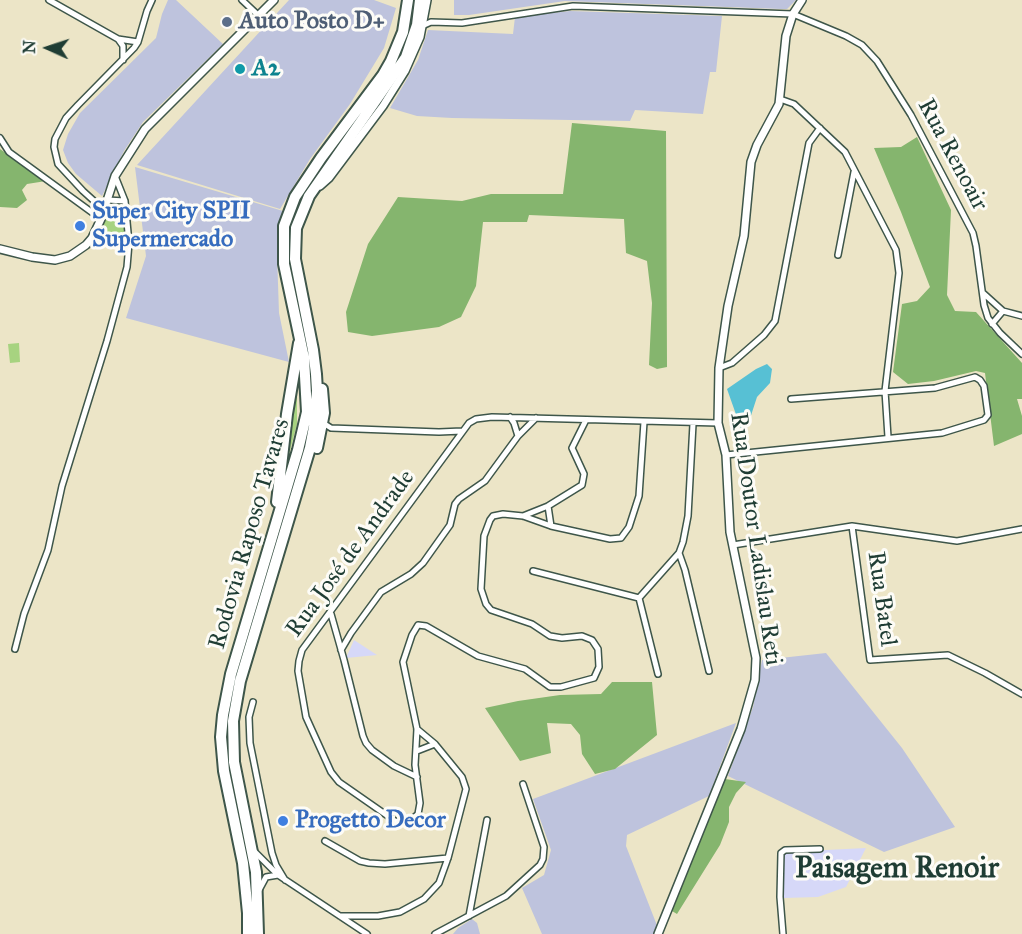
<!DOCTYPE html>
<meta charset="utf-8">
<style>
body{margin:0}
#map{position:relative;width:1022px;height:934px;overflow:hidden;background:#ece5c7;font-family:"IM FELL Great Primer",serif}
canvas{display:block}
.north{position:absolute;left:18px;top:18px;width:60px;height:60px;-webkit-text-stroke:4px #fdfcf7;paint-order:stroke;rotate:273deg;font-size:16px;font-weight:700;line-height:24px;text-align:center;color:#1f3d34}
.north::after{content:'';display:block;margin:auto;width:21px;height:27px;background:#1f3d34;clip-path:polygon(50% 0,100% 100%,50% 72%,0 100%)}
</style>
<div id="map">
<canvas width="1022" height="934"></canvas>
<div class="north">N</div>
</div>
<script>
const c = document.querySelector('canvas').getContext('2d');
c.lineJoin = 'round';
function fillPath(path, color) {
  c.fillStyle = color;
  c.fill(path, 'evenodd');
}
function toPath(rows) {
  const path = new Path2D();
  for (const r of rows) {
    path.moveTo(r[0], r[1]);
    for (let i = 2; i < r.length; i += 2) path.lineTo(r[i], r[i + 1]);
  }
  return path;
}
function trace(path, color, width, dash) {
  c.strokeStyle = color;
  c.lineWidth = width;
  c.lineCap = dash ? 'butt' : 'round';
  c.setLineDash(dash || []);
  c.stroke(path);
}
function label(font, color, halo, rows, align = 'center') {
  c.font = font + ' "IM FELL Great Primer",serif';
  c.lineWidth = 6;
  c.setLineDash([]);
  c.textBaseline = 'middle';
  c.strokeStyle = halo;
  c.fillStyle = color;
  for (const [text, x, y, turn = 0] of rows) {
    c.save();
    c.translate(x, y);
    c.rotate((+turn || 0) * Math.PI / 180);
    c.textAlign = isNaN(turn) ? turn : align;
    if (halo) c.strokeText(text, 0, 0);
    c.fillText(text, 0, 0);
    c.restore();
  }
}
fillPath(toPath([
 [354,640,377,655,346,658],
 [866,848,846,887,818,897,784,898,783,857,786,852]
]), '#d6d8f8');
fillPath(toPath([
 [168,0,176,0,223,44,143,122,124,151,102,196,76,174,68,163,63,150,68,134,80,113,156,38,162,14],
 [289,0,374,0,396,8,384,48,350,104,310,159,280,209,137,165],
 [454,0,796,0,787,9,781,9,565,1,469,15,454,15],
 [570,11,722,16,716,72,710,72,703,114,635,110,630,121,452,118,417,116,390,108,418,60,428,30,513,34,515,17],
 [135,167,283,211,277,254,279,313,289,362,126,318,146,256],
 [826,653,902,748,955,827,884,852,728,776,753,707,762,660],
 [736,723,709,796,627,835,626,846,658,928,655,934,542,934,522,888,544,875,551,850,533,799],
 [472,919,477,923,480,934,453,934,458,928]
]), '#bec3dd');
fillPath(toPath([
 [114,201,122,204,126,247,117,248,113,242,96,244,111,203],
 [19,343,20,362,10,363,8,344],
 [297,378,297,424,282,481,291,424]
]), '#a7d380');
fillPath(toPath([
 [572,123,666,131,667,367,657,369,649,365,652,303,647,261,626,253,624,219,529,215,527,222,483,222,476,286,461,317,439,327,372,336,348,332,346,312,368,244,398,197,462,201,491,194,563,194],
 [917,137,951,210,947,295,955,311,976,312,1022,363,1022,399,1017,399,1022,416,1022,434,994,446,985,373,976,371,934,381,908,384,893,372,902,304,917,301,930,287,901,212,874,148,901,147],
 [0,149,46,181,27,184,22,190,27,200,17,208,0,207],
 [612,682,652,682,657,735,615,769,595,774,582,754,580,735,571,724,547,723,551,753,520,761,485,708,518,701,560,695,601,694],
 [725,779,746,782,736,793,729,807,729,822,720,845,677,914,672,911]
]), '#85b56e');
fillPath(toPath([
 [767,364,772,369,770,383,757,397,744,437,727,389,756,369]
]), '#57c0d4');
const minor = toPath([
 [49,0,118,39,138,42],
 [242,0,259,16],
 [422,26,431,22,462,23,573,6,793,14,846,36,862,45,877,61,911,115,973,233,976,246,984,305,988,318,1000,333,1022,354],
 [118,39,123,46,123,60],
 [780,99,794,104,845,152,896,250,899,273,885,391,888,437],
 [0,138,9,152,101,219],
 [107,200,125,201],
 [104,210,83,191,58,164,54,147,55,139,66,118,78,105,134,48,138,42,147,11,152,0],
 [838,255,854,172],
 [983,293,1003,311,1022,316],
 [992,324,1003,311],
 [719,368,732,363,764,335,775,321,809,143,820,128],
 [510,417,514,423,518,436,536,418],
 [644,422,639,496,629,527,621,538,610,539,551,526,523,516,503,514,493,516,490,520,484,536,481,589,486,604,491,610,532,624,550,636,562,638,582,636,592,640,598,649,599,667,594,678,561,687,550,687,525,669,478,656,426,626,418,625,412,635,403,662,417,729,415,765,420,803,418,814,409,822,395,821,339,782,331,772,306,717,298,671,299,661,302,650,469,423,476,419,492,417,718,423],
 [323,423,331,428,439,432,462,431],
 [693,424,688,516,683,542,679,553,685,570,709,671],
 [726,455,942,433,984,420,988,415,984,386,980,380,975,377,935,388,791,399],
 [548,506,582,485,584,474,572,448,586,420],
 [523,516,548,506,551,526],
 [852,526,870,660,948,655,985,673,1022,694],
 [733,545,852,526,957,541,1022,529],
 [533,571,639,598],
 [639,598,658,674],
 [639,598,679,553],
 [331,614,344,660,363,736,366,743,372,750,394,766,417,777],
 [15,649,24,614,48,550,62,486,107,341,127,267,129,243,125,201,115,176],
 [341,650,351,633,381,592,411,574,423,563,450,525,455,504,459,499,485,481,518,436],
 [253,702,249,717,250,743,272,853,276,865,285,880],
 [417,751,435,744,417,729],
 [325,841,360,861,369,863,385,864,448,858],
 [255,852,278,875,367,934],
 [259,890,266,877,278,875],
 [340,916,378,916,400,912,424,899,439,883,448,858,466,789,462,777,435,744],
 [469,916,487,820],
 [435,934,506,896,540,865,543,859,544,847,523,784],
 [783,934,780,897,781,853,785,850,820,849]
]);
const tertiary = toPath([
 [320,186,329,178,383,106,405,71,420,37,427,0],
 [0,249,32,257,55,260,70,256,86,245,92,238,101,219,115,176,145,129,274,0],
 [658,934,741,729,755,680,756,658,730,532,726,455,718,423,719,368,728,306,744,236,751,162,757,145,779,104,786,36,793,14,802,0]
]);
const motorway = toPath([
 [317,448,324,413,322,389],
 [277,502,287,414,299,343],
 [248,934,248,913,243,863,224,771,221,737,223,715,231,674,298,450,307,412,304,358,284,264,284,226,295,197,321,158,383,75,391,61,403,32,408,0],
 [258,934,256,872,234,762,233,721,240,681,310,448,314,427,317,391,316,374,313,350,295,259,296,228,309,196,406,57,417,25,420,0]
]);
trace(minor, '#3e564a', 8);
trace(tertiary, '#3e564a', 10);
trace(motorway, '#3e564a', 14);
trace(minor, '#fff', 5);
trace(tertiary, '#fff', 7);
trace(motorway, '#fff', 10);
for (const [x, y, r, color] of [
 [227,22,6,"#5c6f8a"],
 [240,69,6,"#0f9aa8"],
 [80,226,6,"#3f7fe0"],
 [283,821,6,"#3f7fe0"]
]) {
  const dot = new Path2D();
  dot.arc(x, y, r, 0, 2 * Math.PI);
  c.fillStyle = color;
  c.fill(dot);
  trace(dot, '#fdfcf7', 2);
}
label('bold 24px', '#4e5e75', '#fdfcf7', [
 ["Auto Posto D+",239,22]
], 'left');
label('bold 24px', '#0d838f', '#fdfcf7', [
 ["A2",252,69]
], 'left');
label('24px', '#1f3d34', '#fdfcf7', [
 ["Rua Renoair",952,155,62],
 ["Rodovia Raposo Tavares",250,534,-74],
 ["Rua Doutor Ladislau Reti",755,539,82],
 ["Rua José de Andrade",351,554,-54],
 ["Rua Batel",881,599,82]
]);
label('bold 24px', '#366cbe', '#fdfcf7', [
 ["Super City SPII",92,212],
 ["Supermercado",92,240],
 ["Progetto Decor",295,821]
], 'left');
label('bold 30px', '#1f3d34', '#fdfcf7', [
 ["Paisagem Renoir",897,870]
]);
</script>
